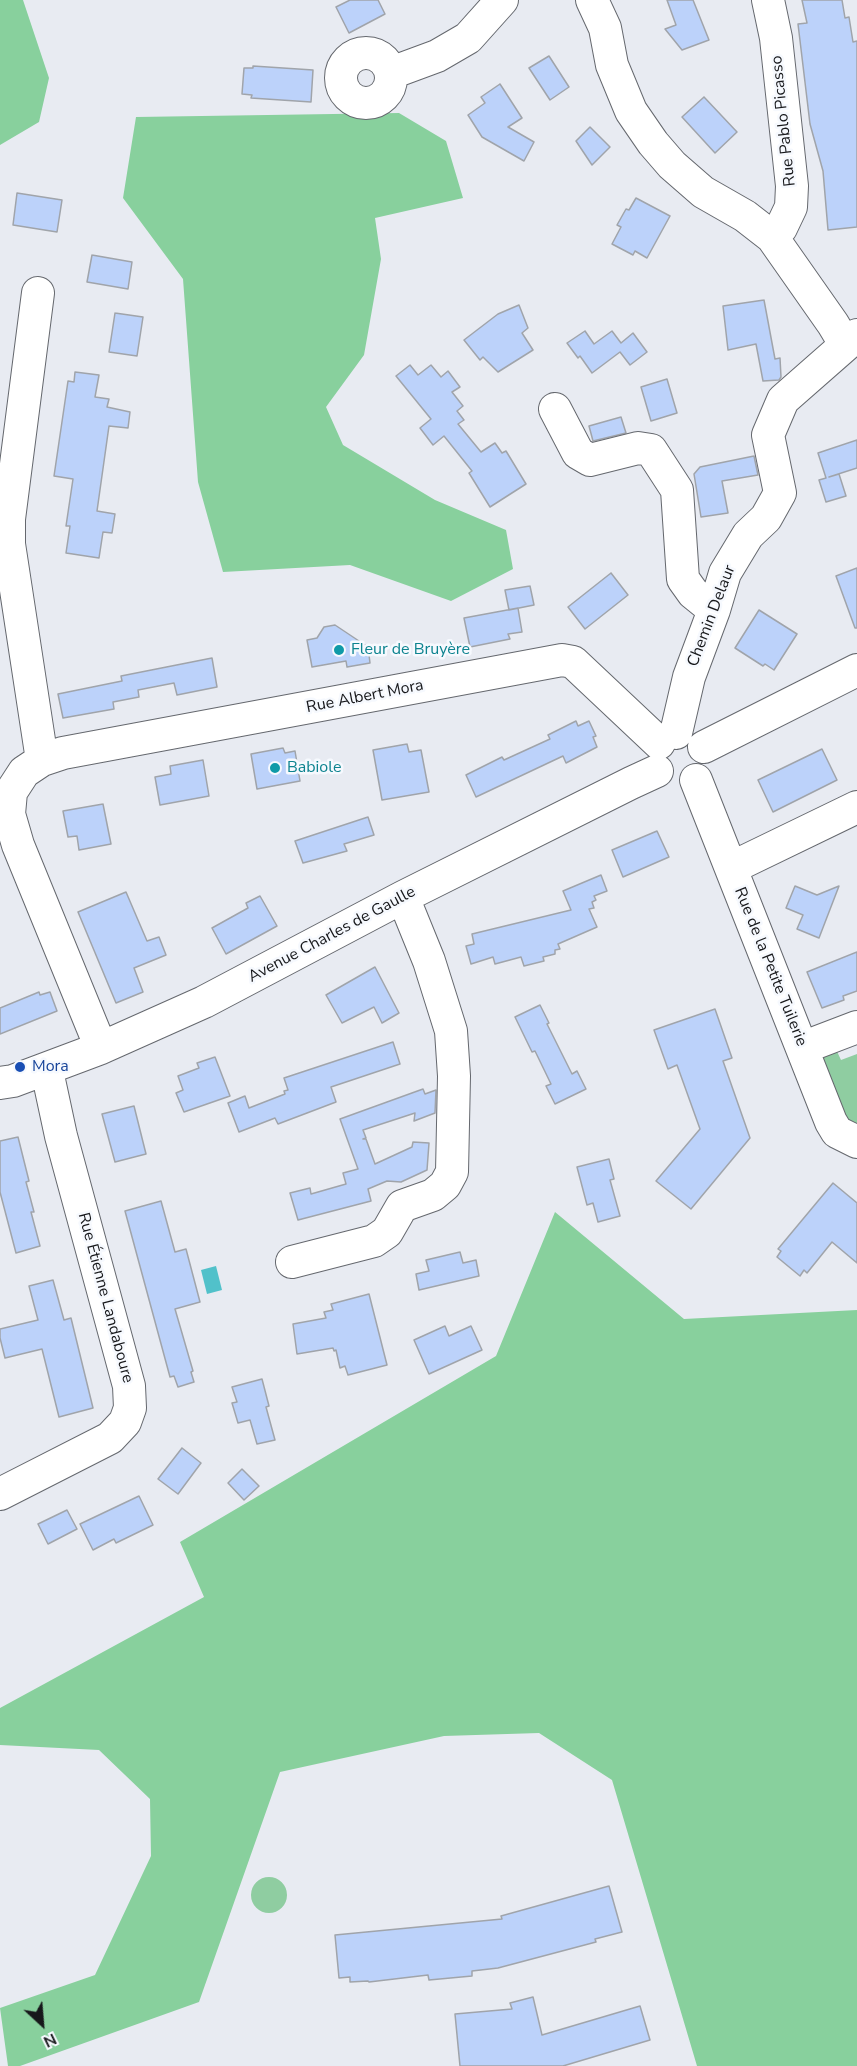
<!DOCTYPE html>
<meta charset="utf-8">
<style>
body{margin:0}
#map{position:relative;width:857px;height:2066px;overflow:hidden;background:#e8ebf2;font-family:"Nunito Sans",sans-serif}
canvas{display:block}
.north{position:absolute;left:12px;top:1994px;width:60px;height:60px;-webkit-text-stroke:4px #f6f9fe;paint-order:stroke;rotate:154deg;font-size:16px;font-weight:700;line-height:24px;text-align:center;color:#17181b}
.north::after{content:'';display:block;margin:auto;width:21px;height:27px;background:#17181b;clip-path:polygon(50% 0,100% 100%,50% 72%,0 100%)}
</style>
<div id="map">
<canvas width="857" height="2066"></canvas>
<div class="north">N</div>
</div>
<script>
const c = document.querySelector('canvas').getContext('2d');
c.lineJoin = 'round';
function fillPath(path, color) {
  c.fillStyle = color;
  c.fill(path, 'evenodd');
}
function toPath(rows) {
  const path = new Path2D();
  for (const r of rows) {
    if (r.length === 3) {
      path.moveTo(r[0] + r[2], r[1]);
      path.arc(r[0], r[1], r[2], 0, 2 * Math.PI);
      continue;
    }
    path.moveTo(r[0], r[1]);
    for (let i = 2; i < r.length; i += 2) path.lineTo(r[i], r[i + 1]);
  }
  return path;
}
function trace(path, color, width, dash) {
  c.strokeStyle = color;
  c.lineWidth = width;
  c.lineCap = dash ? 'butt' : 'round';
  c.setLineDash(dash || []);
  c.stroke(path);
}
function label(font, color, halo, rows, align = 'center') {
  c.font = font + ' "Nunito Sans",sans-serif';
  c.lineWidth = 5;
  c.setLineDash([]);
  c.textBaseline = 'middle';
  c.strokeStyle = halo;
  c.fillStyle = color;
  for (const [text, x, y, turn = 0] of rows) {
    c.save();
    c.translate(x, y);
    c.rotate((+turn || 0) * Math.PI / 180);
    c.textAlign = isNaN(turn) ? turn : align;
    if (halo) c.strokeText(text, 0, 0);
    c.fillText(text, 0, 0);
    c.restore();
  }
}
fillPath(toPath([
 [834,1045,841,1060,857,1054,857,1125,847,1119,820,1050],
 [269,1895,18]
]), '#8fcda1');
fillPath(toPath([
 [0,0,23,0,49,78,39,122,0,145],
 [399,113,446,141,463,198,375,218,381,259,364,355,326,407,343,445,435,500,506,530,513,569,451,601,350,565,223,572,198,482,183,279,123,198,136,117],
 [555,1212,684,1319,857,1310,857,2066,697,2066,612,1780,539,1733,444,1736,280,1772,199,2002,20,2066,8,2066,0,2008,95,1975,151,1856,150,1799,99,1750,0,1745,0,1708,204,1597,180,1542,496,1356]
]), '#88d09d');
fillPath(toPath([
 [216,1266,222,1290,207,1294,201,1270]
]), '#51c1ca');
const building = toPath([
 [350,0,378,0,385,14,349,33,336,7,350,0],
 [667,0,693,0,709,40,682,50,665,29,676,25,667,0],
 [802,0,842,0,845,18,849,17,853,42,857,41,857,227,828,230,823,171,810,124,798,24,807,23,802,0],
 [549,56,569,87,550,100,529,68,549,56],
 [253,66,313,70,311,102,251,98,252,95,242,94,244,68,253,68,253,66],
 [500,84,522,118,508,127,534,142,524,161,482,137,468,115,485,103,481,97,500,84],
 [704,97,737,132,715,153,682,117,704,97],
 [590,127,610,147,592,165,576,141,590,127],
 [17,193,62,200,57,232,13,225,17,193],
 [636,198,670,216,647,258,635,251,633,255,612,244,621,227,617,225,626,209,629,210,636,198],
 [92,255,132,262,128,289,87,282,92,255],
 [764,300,775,359,780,358,781,377,779,380,763,381,756,344,728,350,723,306,764,300],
 [519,305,528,328,522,333,533,350,498,372,483,357,480,360,464,340,498,314,519,305],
 [115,313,143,317,137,356,109,352,115,313],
 [585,331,594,344,612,331,621,343,633,333,647,352,630,365,620,352,592,373,580,356,578,358,567,343,585,331],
 [410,365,418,375,431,365,441,377,448,371,460,387,452,392,463,406,457,411,464,420,458,424,481,452,495,443,502,453,506,451,526,484,490,507,469,473,472,471,444,436,433,445,420,428,431,419,396,376,410,365],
 [75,372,99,375,95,397,109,399,107,407,130,412,128,428,109,426,97,511,115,514,112,533,103,532,99,558,66,553,70,526,66,526,73,479,54,476,68,381,74,382,75,372],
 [667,379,677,413,651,421,641,387,667,379],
 [621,417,626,433,593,441,589,426,621,417],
 [857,440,857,468,829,477,839,474,846,496,826,502,819,480,826,478,818,453,857,440],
 [754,456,758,475,722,481,728,513,701,517,694,474,700,467,754,456],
 [857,568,857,628,855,628,836,576,857,568],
 [611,573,628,595,585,629,568,607,611,573],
 [530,586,534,605,509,610,505,590,530,586],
 [518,608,522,632,508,634,510,639,470,647,464,618,518,608],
 [759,610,797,634,774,670,765,664,763,666,735,648,759,610],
 [335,625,368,647,370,663,347,667,346,661,312,667,307,640,317,638,324,627,335,625],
 [212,658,217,687,177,695,174,683,138,690,139,697,113,702,114,709,63,718,58,694,122,681,121,676,212,658],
 [576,721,578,726,589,721,596,736,593,737,597,747,566,763,563,756,476,797,466,775,502,757,504,760,550,739,548,735,576,721],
 [407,744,409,752,421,750,429,792,382,800,373,750,407,744],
 [283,748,285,753,295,751,300,781,257,789,251,754,283,748],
 [822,749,837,780,773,812,758,780,822,749],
 [203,760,209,796,160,805,155,777,171,774,170,766,203,760],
 [103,804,111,844,79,850,77,836,68,837,63,811,103,804],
 [368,817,374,835,344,844,347,851,303,863,295,841,368,817],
 [657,831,669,857,623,877,612,850,657,831],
 [601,875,607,891,594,896,596,900,592,902,594,908,589,909,597,927,558,944,560,949,555,950,555,954,543,957,544,961,524,966,521,957,495,964,493,957,471,964,466,946,474,944,472,934,571,910,563,891,601,875],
 [795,886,817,895,839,886,819,938,797,929,803,915,786,908,795,886],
 [126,892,147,941,159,937,166,955,134,968,143,992,116,1003,78,912,126,892],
 [260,896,277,926,226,954,212,928,248,908,246,903,260,896],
 [857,952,857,991,843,996,844,1000,822,1008,807,972,857,952],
 [375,967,399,1013,382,1023,374,1007,342,1023,326,995,375,967],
 [39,992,40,995,50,992,57,1011,0,1034,0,1008,39,992],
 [540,1005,549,1023,547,1024,572,1074,577,1071,586,1089,555,1104,546,1086,551,1084,535,1051,532,1052,515,1017,540,1005],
 [715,1009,732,1058,723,1061,750,1138,691,1209,656,1181,700,1129,677,1065,668,1069,654,1030,715,1009],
 [393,1042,400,1064,331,1087,336,1102,278,1124,275,1118,239,1132,228,1103,245,1096,249,1108,285,1094,284,1091,288,1090,284,1078,393,1042],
 [215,1057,230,1096,184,1112,176,1093,183,1090,178,1076,199,1068,197,1063,215,1057],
 [423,1089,425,1094,436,1090,435,1113,414,1121,415,1113,363,1130,366,1138,363,1139,366,1139,375,1164,412,1147,413,1142,429,1143,427,1170,401,1182,387,1181,368,1189,371,1201,298,1220,290,1193,310,1188,311,1194,346,1184,343,1173,358,1169,340,1119,423,1089],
 [134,1106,146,1154,115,1162,102,1114,134,1106],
 [18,1137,29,1181,26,1182,34,1212,31,1212,40,1246,16,1253,0,1192,0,1141,18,1137],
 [609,1159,614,1179,610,1180,620,1216,598,1222,593,1203,587,1205,577,1167,609,1159],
 [833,1183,857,1203,857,1263,832,1242,807,1273,804,1270,800,1276,777,1257,781,1251,778,1249,833,1183],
 [161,1201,175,1252,186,1249,200,1302,175,1309,193,1371,191,1372,194,1382,178,1387,174,1376,170,1377,125,1211,161,1201],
 [460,1252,463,1263,476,1260,479,1276,419,1290,416,1274,429,1271,426,1260,460,1252],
 [53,1280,64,1320,71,1318,93,1408,59,1417,42,1349,5,1358,0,1338,0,1329,38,1320,29,1286,53,1280],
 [369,1294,387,1365,348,1375,345,1366,340,1368,336,1350,334,1351,333,1348,297,1354,293,1324,326,1318,324,1312,333,1310,331,1304,369,1294],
 [445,1326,449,1336,471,1326,482,1350,429,1374,414,1340,445,1326],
 [262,1379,269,1406,266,1407,275,1440,257,1444,250,1420,238,1423,232,1403,237,1402,232,1387,262,1379],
 [182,1448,201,1463,178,1494,158,1479,182,1448],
 [242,1469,259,1486,244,1500,228,1483,242,1469],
 [139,1496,153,1525,116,1543,114,1539,93,1550,80,1524,139,1496],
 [67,1510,77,1529,48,1544,38,1524,67,1510],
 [609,1886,622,1932,595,1939,596,1942,498,1968,472,1971,472,1976,429,1980,428,1975,369,1982,368,1981,350,1982,350,1977,339,1978,335,1935,502,1919,501,1916,609,1886],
 [533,1997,542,2035,640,2006,650,2040,563,2066,460,2066,455,2014,512,2009,510,2003,533,1997]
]);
fillPath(building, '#bcd2fa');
trace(building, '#a0a4aa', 1.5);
const minor = toPath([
 [592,0,605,28,612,65,631,111,653,143,672,165,703,192,745,216,772,237,833,324,845,344],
 [768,0,776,38,792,186,791,207,781,228,772,237],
 [366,78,25],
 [391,73,437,56,468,38,502,0],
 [38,293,9,519,9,544,42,760],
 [555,409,578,453,590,460,638,448,651,450,677,490,683,579,693,593,714,610],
 [676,733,689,677,714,610,725,573,748,535,766,518,780,493,768,435,783,400,857,335],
 [704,747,857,670],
 [696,780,831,1122,837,1132,857,1142],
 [731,868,857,807],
 [101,1048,18,845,9,814,11,792,24,772,42,760,63,753,562,660,573,662,659,743],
 [802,1048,857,1027],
 [0,1083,13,1081,101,1048,204,1002,403,897,631,783,657,771],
 [292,1262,374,1241,387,1232,402,1206,433,1195,445,1185,452,1172,454,1076,451,1031,429,961,403,897],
 [0,1494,110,1438,125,1422,130,1408,129,1386,61,1136,49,1080,45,1069]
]);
trace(minor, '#65686e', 34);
trace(minor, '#fff', 32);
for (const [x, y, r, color] of [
 [339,650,6,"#0f9aa8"],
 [275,768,6,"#0f9aa8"],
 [20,1067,6,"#1a4fb4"]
]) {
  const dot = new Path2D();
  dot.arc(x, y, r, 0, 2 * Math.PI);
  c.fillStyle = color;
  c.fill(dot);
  trace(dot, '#f6f9fe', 2);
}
label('16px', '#17181b', '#f6f9fe', [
 ["Rue Pablo Picasso",784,121,-96],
 ["Chemin Delaur",712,616,-69],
 ["Rue Albert Mora",365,697,-11],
 ["Avenue Charles de Gaulle",332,935,-28],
 ["Rue de la Petite Tuilerie",770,967,68],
 ["Rue Étienne Landaboure",105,1298,75]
]);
label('16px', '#0d838f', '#f6f9fe', [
 ["Fleur de Bruyère",351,650],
 ["Babiole",287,768]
], 'left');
label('16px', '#164399', '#f6f9fe', [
 ["Mora",32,1067]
], 'left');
</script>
